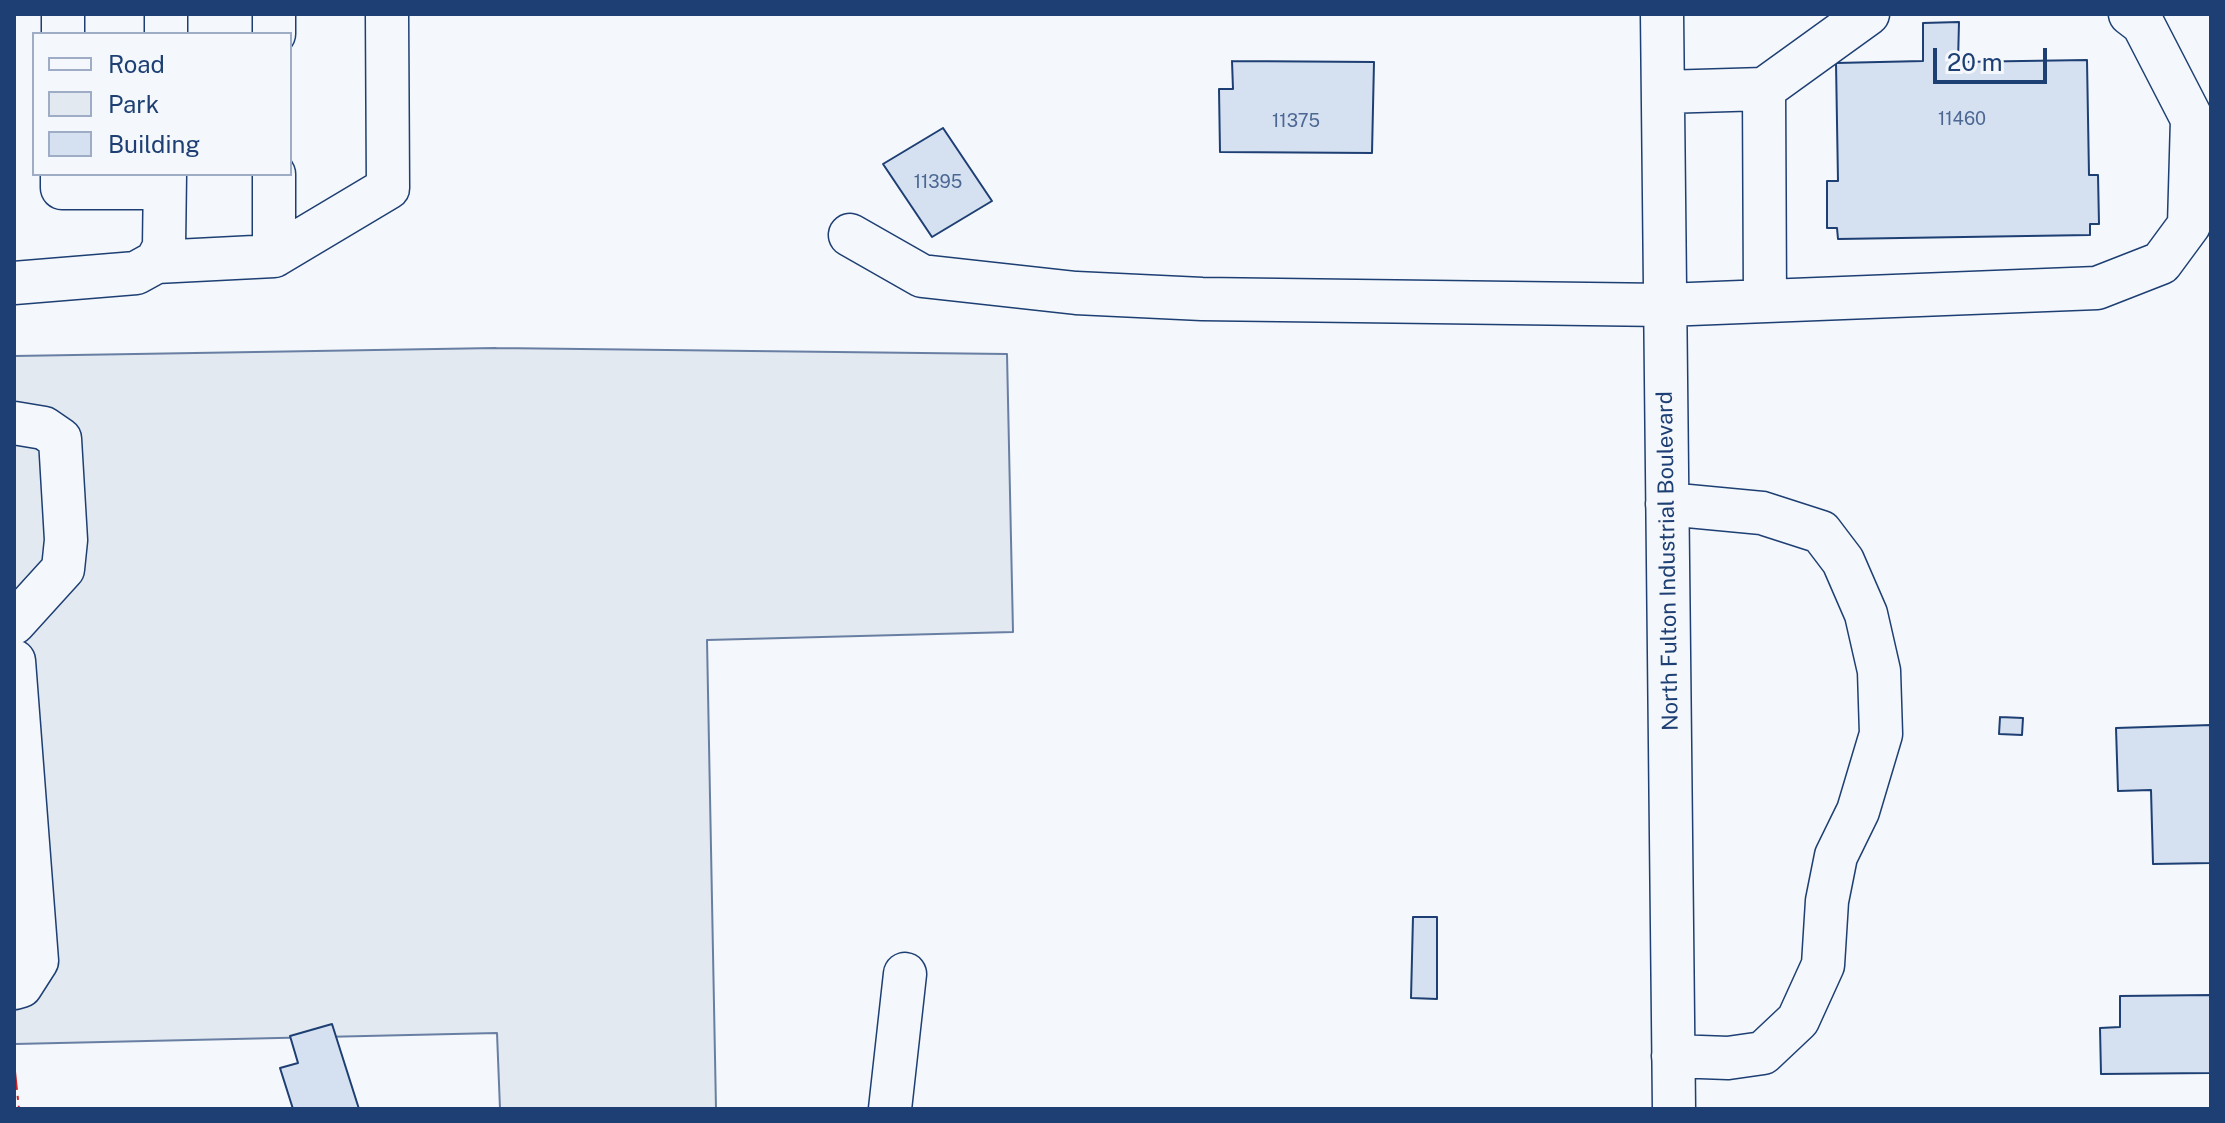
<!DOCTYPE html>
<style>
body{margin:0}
#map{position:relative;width:2225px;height:1123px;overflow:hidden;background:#f4f7fb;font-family:"Public Sans",sans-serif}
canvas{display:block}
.frame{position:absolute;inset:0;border:16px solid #1d3f73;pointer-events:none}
.legend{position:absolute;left:32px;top:32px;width:260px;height:144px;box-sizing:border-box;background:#f4f7fb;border:2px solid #9eadc5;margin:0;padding:10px 14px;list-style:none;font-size:24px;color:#1d3f73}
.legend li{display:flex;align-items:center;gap:16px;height:40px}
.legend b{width:40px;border:2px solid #9eadc5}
.scale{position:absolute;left:1933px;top:48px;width:114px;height:36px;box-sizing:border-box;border:4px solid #1d3f73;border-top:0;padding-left:10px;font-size:24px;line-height:28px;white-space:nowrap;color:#1d3f73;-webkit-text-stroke:6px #f4f7fb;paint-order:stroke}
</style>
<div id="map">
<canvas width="2225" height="1123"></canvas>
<div class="frame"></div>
<ul class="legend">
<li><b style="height:10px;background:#f4f7fb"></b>Road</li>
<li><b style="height:22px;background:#e3e9f0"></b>Park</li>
<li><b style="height:22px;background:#d5e0f0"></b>Building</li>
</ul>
<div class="scale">20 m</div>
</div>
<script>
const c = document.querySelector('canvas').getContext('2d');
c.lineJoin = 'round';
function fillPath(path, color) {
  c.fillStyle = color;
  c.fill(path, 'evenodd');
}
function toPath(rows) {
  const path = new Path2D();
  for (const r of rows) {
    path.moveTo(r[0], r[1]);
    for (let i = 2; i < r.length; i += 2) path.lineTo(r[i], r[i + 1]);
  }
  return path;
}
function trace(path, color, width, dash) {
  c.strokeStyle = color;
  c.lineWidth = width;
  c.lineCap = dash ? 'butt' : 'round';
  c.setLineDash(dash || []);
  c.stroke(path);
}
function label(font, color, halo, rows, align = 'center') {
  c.font = font + ' "Public Sans",sans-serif';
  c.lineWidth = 6;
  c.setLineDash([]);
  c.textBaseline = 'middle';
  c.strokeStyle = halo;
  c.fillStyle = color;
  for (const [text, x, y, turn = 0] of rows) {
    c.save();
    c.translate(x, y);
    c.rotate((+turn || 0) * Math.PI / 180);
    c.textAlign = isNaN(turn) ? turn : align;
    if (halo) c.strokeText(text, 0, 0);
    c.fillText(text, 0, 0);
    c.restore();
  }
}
const green = toPath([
 [496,348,1007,354,1013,632,707,640,716,1109,500,1109,497,1033,15,1044,14,356,496,348]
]);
fillPath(green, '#e3e9f0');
trace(green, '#687fa3', 2);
const building = toPath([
 [1959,22,1958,62,2087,60,2089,175,2098,175,2099,224,2090,224,2090,235,1838,239,1837,228,1827,228,1827,181,1838,181,1836,63,1923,61,1923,23,1959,22],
 [1232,61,1374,62,1372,153,1220,152,1219,89,1233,89,1232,61],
 [943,128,992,201,932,237,883,164,943,128],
 [2000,717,2023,718,2022,735,1999,734,2000,717],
 [2211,725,2211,863,2153,864,2151,790,2118,791,2116,728,2211,725],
 [1413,917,1437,917,1437,999,1411,998,1413,917],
 [2211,995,2211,1073,2101,1074,2100,1028,2120,1027,2120,996,2211,995],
 [332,1024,359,1109,293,1109,280,1068,298,1063,290,1036,332,1024]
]);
fillPath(building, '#d5e0f0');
trace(building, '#1d3f73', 2);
const minor = toPath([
 [1662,14,1674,1109],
 [63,34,63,14],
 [166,34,166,14],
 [274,34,274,14],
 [1764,89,1765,301],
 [1663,92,1764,89,1868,14],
 [62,174,62,188,164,188],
 [850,235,922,276,1076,293,1202,299,1665,305,2097,288,2161,263,2189,225,2192,119,2143,24,2130,14],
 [274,256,274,174],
 [156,262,274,256,388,188,387,14],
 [14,283,136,273,156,262,164,247,165,174],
 [14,423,44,428,60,439,66,540,63,569,14,623],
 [1667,504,1762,513,1821,532,1843,561,1866,614,1879,671,1881,734,1858,811,1836,856,1827,901,1823,965,1798,1020,1763,1053,1728,1058,1673,1056],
 [14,661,37,961,21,986,14,988],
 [890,1109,905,974]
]);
trace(minor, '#1d3f73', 45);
trace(minor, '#f4f7fb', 42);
trace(toPath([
 [14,1062,19,1109]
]), '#c62828', 2, [28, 6, 4, 6]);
label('18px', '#4b6792', null, [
 ["11460",1962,119],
 ["11375",1296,121],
 ["11395",938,182]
]);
label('22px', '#1d3f73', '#f4f7fb', [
 ["North Fulton Industrial Boulevard",1668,561,-91]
]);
</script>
